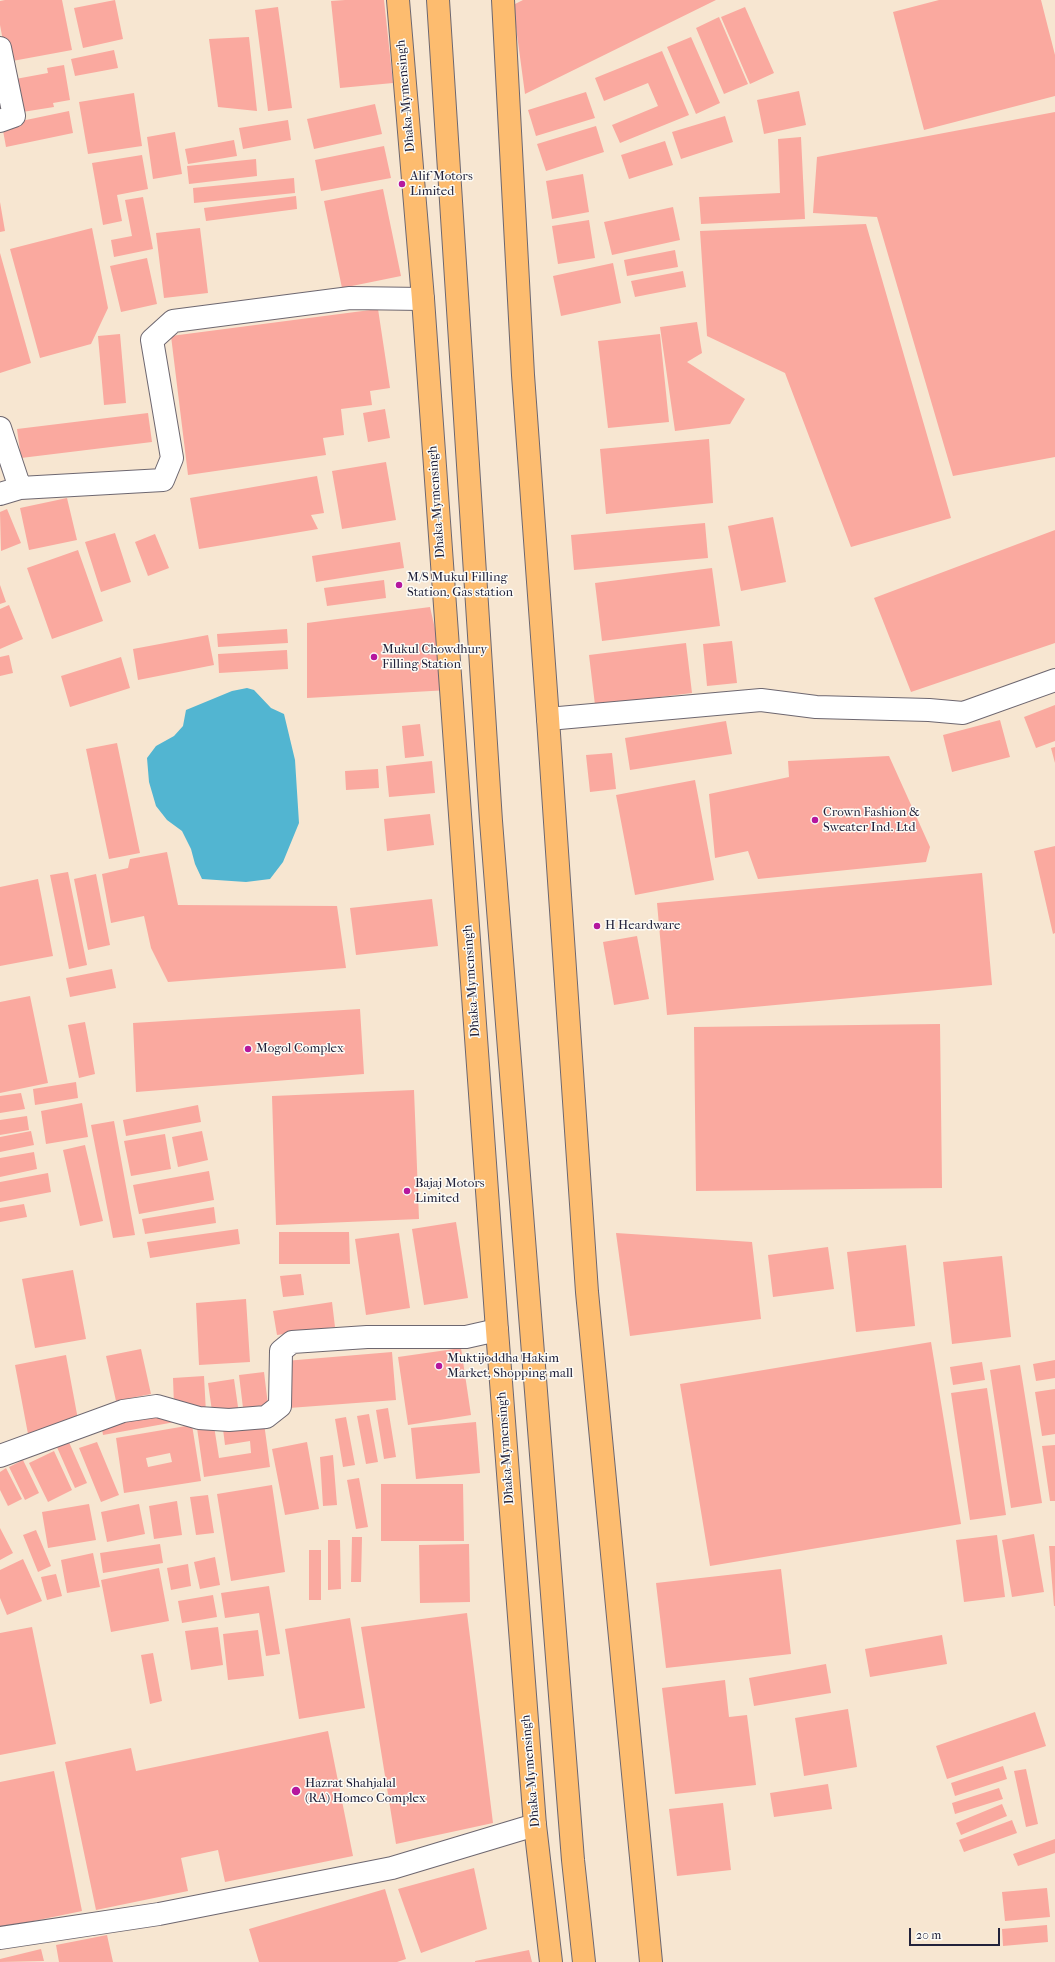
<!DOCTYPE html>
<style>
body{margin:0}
#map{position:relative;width:1055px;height:1962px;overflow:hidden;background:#f7e6d1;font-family:"IM FELL French Canon",serif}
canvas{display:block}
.scale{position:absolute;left:909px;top:1928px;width:91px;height:18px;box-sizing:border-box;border:2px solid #22223b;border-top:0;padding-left:5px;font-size:12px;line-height:14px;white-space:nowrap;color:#22223b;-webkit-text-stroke:3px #fdfcf7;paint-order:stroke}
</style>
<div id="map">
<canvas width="1055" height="1962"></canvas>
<div class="scale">20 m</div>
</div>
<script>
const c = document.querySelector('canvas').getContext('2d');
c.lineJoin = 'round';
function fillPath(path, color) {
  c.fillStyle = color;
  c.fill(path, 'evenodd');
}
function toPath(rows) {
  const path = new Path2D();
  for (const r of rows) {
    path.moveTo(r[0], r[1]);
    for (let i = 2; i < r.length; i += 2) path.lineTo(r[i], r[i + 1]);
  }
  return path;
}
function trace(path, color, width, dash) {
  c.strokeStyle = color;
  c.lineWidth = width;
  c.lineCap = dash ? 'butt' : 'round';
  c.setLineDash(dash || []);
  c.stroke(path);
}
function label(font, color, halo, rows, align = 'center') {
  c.font = font + ' "IM FELL French Canon",serif';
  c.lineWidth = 3;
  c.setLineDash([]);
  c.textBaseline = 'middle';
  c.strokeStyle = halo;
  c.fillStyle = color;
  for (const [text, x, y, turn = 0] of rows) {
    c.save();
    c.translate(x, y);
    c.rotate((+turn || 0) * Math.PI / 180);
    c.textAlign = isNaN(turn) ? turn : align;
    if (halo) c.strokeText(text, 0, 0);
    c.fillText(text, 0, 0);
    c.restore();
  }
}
fillPath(toPath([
 [247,688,254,690,271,708,284,714,295,760,299,823,283,862,270,879,246,882,202,879,195,864,191,849,182,831,167,820,156,806,149,782,147,758,156,746,174,736,183,726,186,710,232,691]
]), '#52b5d1');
fillPath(toPath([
 [5,0,62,0,72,50,7,62,0,25,0,1],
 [115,0,123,39,83,48,74,8],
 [345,0,384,0,393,83,340,88,331,1],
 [523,0,716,0,525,94,513,5],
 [939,0,1041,0,1055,55,1055,96,924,130,893,12],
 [278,7,292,108,268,111,255,10],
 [745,7,774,73,750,84,721,17],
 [719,17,748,84,724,94,696,28],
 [249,37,257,111,218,107,209,39],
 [691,37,720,103,696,114,667,47],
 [114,50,118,68,75,76,71,59],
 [662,51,689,115,620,143,612,125,658,106,648,83,604,101,595,78],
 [64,65,70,100,53,103,54,107,16,113,10,80,48,73,47,68],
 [799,91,806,125,764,134,757,100],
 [586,92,595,118,536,136,528,110],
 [134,93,142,146,88,154,79,102],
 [375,104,382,134,314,149,307,119],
 [69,111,73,133,6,147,2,125],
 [1055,112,1055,457,953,476,877,217,813,213,817,157],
 [725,116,733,142,681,159,672,132],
 [288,120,291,140,243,149,239,128],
 [596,126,604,152,546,171,537,144],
 [175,132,182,174,153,179,147,137],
 [801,137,805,219,701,224,699,197,780,193,778,139],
 [234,140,237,156,188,164,185,149],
 [665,141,673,165,629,179,621,155],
 [384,146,391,178,321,191,315,160],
 [142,155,148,189,117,195,122,221,103,225,92,163],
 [256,159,257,176,189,184,187,166],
 [583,174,589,212,552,219,546,181],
 [294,178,295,193,194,203,193,188],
 [383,189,401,276,342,288,324,201],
 [296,196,297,209,206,221,204,208],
 [143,197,153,249,114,257,111,240,132,236,125,200],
 [0,202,5,231,0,232],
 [673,207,680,240,612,255,604,222],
 [589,220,595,258,558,264,552,226],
 [866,224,951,518,851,547,785,373,707,336,700,231],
 [92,228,108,308,91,344,40,358,10,249],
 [200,228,208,293,164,298,156,233],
 [675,250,678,267,627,276,624,260],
 [0,253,31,363,0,373],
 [147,258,157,304,121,312,110,266],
 [613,263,621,303,561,316,553,276],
 [683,271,686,287,635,297,631,281],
 [378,309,390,388,370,391,372,405,341,409,344,435,323,438,326,455,188,475,171,336],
 [697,322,702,353,687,362,745,399,730,424,675,431,660,327],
 [120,334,126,403,104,405,98,336],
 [660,334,669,422,608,428,598,341],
 [385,409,390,438,368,442,363,413],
 [148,413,152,442,21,458,17,429],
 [709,439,713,503,606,514,600,449],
 [386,462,396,520,342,529,332,471],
 [317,476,324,513,311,515,318,529,199,549,190,498],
 [67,498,77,540,29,550,20,508],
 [7,509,21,543,1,551,0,512],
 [773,517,786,582,741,591,728,526],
 [705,523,708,558,574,570,571,535],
 [1055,530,1055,643,911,692,874,598],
 [115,533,131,582,101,592,85,542],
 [155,534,169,568,148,576,135,542],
 [400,542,404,568,316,582,312,556],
 [78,550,103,621,52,639,27,568],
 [712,568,720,626,602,641,595,583],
 [384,580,386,598,327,606,324,588],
 [0,585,6,602,0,604],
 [9,605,23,639,0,649,0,609],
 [430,607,449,690,307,698,307,623],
 [287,629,288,643,218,647,217,634],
 [208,635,214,665,138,680,133,649],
 [732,641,737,683,707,686,703,644],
 [686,643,692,693,595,705,589,655],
 [287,650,288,669,219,673,218,654],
 [9,655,13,673,0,676,0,657],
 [121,657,130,688,70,707,61,676],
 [1055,705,1055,741,1036,748,1024,717],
 [1000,720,1010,757,952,772,943,735],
 [726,721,732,754,630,770,625,738],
 [420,724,424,756,405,758,402,726],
 [117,743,140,853,109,859,86,749],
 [1055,747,1055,763,1051,748],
 [612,753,616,789,590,792,586,755],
 [889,756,930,847,926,862,758,879,748,851,715,858,709,794,789,777,788,761],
 [432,761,435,793,389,797,386,766],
 [378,769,379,788,346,790,345,771],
 [695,780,714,880,635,895,616,795],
 [430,814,434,845,387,851,384,819],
 [1055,846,1055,933,1053,934,1034,851],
 [167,852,178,905,337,906,346,968,168,982,151,948,144,916,111,923,102,874,128,868,130,859],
 [68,872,87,965,69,969,50,875],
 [982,873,992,985,667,1015,657,903],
 [96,874,110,945,88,950,74,879],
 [38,879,53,956,0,966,0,887],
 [432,899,438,946,356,955,350,908],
 [637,936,649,999,614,1005,603,942],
 [112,969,116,988,70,997,66,978],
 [30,996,48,1083,0,1093,0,1002],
 [360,1009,364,1074,136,1092,133,1023],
 [85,1022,95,1074,79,1078,68,1025],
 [940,1024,942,1188,696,1191,694,1027],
 [76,1082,78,1098,35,1105,33,1089],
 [414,1090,419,1219,276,1225,272,1096],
 [21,1093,25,1109,0,1113,0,1096],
 [82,1103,88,1137,46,1144,41,1111],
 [198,1105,201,1122,126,1136,123,1120],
 [27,1116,29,1130,0,1135,0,1120],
 [114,1121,135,1235,113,1238,91,1125],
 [31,1131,34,1145,0,1152,0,1137],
 [202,1131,208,1160,178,1167,172,1137],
 [165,1134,171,1169,131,1176,124,1141],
 [85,1145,103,1221,80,1226,63,1150],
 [34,1152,37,1169,0,1177,0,1158],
 [209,1171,214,1200,139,1214,133,1185],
 [48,1173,51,1192,0,1202,0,1182],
 [24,1204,27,1217,0,1222,0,1208],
 [214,1207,216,1223,145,1234,142,1219],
 [456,1222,468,1298,424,1305,412,1229],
 [238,1229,240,1244,150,1258,147,1242],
 [279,1232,349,1232,350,1264,279,1264],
 [399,1233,410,1308,366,1315,355,1239],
 [616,1233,752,1242,761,1319,630,1336],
 [906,1245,915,1326,856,1332,847,1252],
 [828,1247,834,1289,773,1297,768,1255],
 [1002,1256,1011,1337,952,1344,943,1262],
 [73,1270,86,1339,35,1348,22,1279],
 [301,1274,304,1295,283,1297,280,1276],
 [246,1299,250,1362,199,1365,196,1303],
 [332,1302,335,1327,277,1335,273,1311],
 [931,1342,961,1524,710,1566,680,1384],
 [461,1348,471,1415,408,1425,398,1357],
 [141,1349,151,1394,116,1401,106,1356],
 [392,1352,396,1400,289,1408,285,1361],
 [66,1355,79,1425,28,1434,15,1365],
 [1055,1360,1055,1378,1036,1381,1033,1364],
 [982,1362,985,1380,953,1385,950,1367],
 [1020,1365,1042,1503,1011,1508,990,1370],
 [264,1372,268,1405,243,1408,239,1375],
 [204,1376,206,1413,174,1406,173,1378],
 [234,1379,239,1414,213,1418,208,1383],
 [987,1388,1006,1515,970,1520,951,1393],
 [1055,1389,1055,1434,1042,1436,1035,1392],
 [388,1408,396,1457,384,1459,376,1410],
 [158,1411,175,1422,103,1435,101,1422],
 [369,1414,378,1462,366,1464,357,1416],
 [346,1417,355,1465,343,1467,335,1419],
 [476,1422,480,1473,416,1479,411,1428],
 [264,1423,270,1467,204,1477,197,1428,214,1426,219,1458,251,1453,250,1441,225,1445,223,1429],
 [192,1425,201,1481,124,1493,116,1438],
 [170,1453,172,1462,148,1467,146,1458],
 [68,1440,87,1483,75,1488,56,1445],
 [97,1442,119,1495,101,1502,79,1448],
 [307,1442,319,1509,285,1515,272,1449],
 [1055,1445,1055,1501,1050,1501,1042,1446],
 [54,1451,72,1490,48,1502,29,1463],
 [333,1455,337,1505,323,1506,320,1457],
 [23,1460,39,1493,25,1500,9,1467],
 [6,1468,22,1499,8,1506,0,1490,0,1472],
 [359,1478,368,1527,356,1529,347,1480],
 [381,1484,463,1484,464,1541,381,1541],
 [272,1485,285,1572,231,1581,217,1494],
 [208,1495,214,1533,196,1535,190,1497],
 [177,1501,182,1535,154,1539,149,1506],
 [89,1504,96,1540,48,1548,42,1512],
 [139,1504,145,1534,107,1542,101,1512],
 [0,1528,13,1553,0,1560],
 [36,1530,51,1566,38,1572,23,1535],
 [1034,1534,1044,1592,1012,1597,1002,1540],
 [997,1535,1005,1597,964,1602,956,1540],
 [352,1537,362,1537,361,1582,351,1582],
 [328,1540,340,1540,341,1589,328,1590],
 [160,1544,163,1563,103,1573,100,1553],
 [469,1544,470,1602,420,1603,419,1545],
 [1049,1546,1055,1546,1055,1606,1054,1606],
 [309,1550,321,1550,321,1600,309,1600],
 [93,1553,100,1587,67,1593,61,1560],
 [215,1557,220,1585,200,1589,194,1562],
 [23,1559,42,1601,7,1615,0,1598,0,1570],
 [188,1564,191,1586,171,1590,167,1568],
 [159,1568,169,1621,111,1632,101,1580],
 [781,1569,791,1654,666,1668,656,1583],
 [56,1574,62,1596,47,1600,41,1577],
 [269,1586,280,1654,266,1656,259,1613,225,1618,221,1593],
 [213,1595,217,1617,182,1623,178,1601],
 [467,1613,493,1823,396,1844,361,1627],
 [350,1618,365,1708,299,1719,285,1629],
 [32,1627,56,1744,0,1755,0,1633],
 [218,1627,223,1665,191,1670,185,1631],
 [258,1630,264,1676,228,1680,223,1634],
 [942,1635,947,1664,870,1677,865,1649],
 [153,1653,162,1701,150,1704,141,1655],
 [826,1664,831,1693,754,1706,749,1678],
 [725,1680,729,1717,747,1715,756,1785,675,1794,662,1688],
 [848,1709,857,1767,804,1776,795,1718],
 [1035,1712,1046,1746,947,1779,936,1746],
 [328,1731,353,1856,225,1882,218,1850,181,1858,188,1891,96,1910,65,1762,131,1748,136,1771],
 [1003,1766,1007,1779,955,1796,951,1783],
 [1026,1769,1038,1824,1026,1827,1014,1771],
 [54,1771,82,1911,0,1928,0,1782],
 [828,1784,832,1809,774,1817,770,1793],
 [999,1788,1003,1799,955,1814,952,1803],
 [723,1803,731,1870,677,1876,669,1809],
 [1002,1804,1007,1816,961,1835,956,1823],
 [1012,1820,1017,1833,964,1852,959,1840],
 [1055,1839,1055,1853,1018,1866,1013,1854],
 [474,1868,487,1929,421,1953,398,1889],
 [1047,1888,1050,1917,1005,1921,1002,1892],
 [385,1889,406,1959,397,1962,259,1962,249,1929],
 [1047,1925,1048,1942,1003,1946,1002,1929],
 [107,1935,113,1962,59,1962,56,1945],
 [41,1949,44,1961,0,1962,0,1959],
 [529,1950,532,1962,475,1962,475,1961]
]), '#faa99f');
const minor = toPath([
 [0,48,14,116,0,121],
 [0,428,20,488],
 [0,494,20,488,163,480,172,458,152,340,173,321,350,298,423,299],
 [548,719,761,700,816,707,929,710,963,713,1055,680],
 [0,1456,123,1411,157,1406,199,1418,229,1420,266,1417,280,1406,281,1351,292,1342,367,1337,466,1337,497,1330],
 [0,1938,159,1914,392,1868,535,1825]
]);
const highway = toPath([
 [398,0,423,299,497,1330,535,1825,551,1962],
 [438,0,491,821,573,1860,584,1962],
 [503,0,523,375,548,719,587,1292,651,1962]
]);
trace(minor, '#6d6770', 24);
trace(highway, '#6d6770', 24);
trace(minor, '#fff', 22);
trace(highway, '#fdbc6f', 22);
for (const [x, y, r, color] of [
 [402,184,4,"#b5179e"],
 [399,585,4,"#b5179e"],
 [374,657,4,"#b5179e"],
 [815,820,4,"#b5179e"],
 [597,926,4,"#b5179e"],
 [248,1049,4,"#b5179e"],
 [407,1191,4,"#b5179e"],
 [439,1366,4,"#b5179e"],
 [296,1791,5,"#b5179e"]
]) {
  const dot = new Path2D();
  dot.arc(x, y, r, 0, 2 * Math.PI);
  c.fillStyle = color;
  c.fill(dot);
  trace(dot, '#fdfcf7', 1.5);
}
label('13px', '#22223b', '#fdfcf7', [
 ["Dhaka-Mymensingh",406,96,-95],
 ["Dhaka-Mymensingh",437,502,-94],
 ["Dhaka-Mymensingh",472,981,-94],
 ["Dhaka-Mymensingh",506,1448,-94],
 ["Dhaka-Mymensingh",531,1771,-95]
]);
label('13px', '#22223b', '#fdfcf7', [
 ["Alif Motors",410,177],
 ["Limited",410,192],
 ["M/S Mukul Filling",407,578],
 ["Station, Gas station",407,593],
 ["Mukul Chowdhury",382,650],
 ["Filling Station",382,665],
 ["Crown Fashion &",823,813],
 ["Sweater Ind. Ltd",823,828],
 ["H Heardware",605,926],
 ["Mogol Complex",256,1049],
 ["Bajaj Motors",415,1184],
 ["Limited",415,1199],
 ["Muktijoddha Hakim",447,1359],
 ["Market, Shopping mall",447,1374],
 ["Hazrat Shahjalal",305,1784],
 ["(RA) Homeo Complex",305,1799]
], 'left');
</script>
